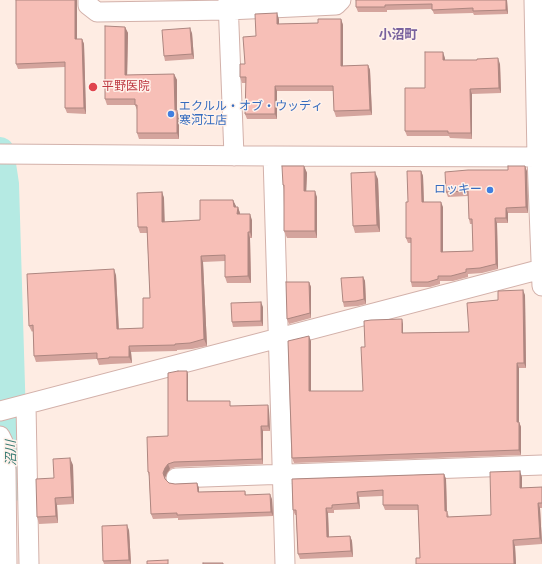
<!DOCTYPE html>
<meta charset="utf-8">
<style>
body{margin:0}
canvas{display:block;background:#feece3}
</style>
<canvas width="542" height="564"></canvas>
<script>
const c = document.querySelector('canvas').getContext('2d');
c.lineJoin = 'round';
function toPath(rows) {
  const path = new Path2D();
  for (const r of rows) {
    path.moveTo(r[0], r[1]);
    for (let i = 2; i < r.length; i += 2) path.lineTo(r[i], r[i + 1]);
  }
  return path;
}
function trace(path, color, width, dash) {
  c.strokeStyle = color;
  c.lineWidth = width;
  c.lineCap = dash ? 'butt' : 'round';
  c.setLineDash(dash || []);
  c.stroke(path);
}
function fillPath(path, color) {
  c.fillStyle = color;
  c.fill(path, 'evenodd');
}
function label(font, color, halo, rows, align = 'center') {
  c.font = font + ' "Sofia Sans Condensed","Noto Sans JP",sans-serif';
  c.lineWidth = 3;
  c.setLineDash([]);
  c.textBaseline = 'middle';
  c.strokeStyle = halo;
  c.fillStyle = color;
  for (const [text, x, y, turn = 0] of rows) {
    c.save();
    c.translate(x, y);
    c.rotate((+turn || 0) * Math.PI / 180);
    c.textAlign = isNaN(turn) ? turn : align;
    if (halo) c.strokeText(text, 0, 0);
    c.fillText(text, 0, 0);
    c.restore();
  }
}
trace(toPath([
 [0,151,5,184,14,487]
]), '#b5eae3', 28);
const minor = toPath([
 [88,0,88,5,97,12,228,10,336,5,341,0],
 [228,0,234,156],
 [534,0,537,157,542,286],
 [0,154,273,156,542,157],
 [273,156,285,564],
 [26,405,29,564],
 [0,411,542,269],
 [0,436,3,442,6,470,7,564],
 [176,478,542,465]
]);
trace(minor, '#d3b1aa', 21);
trace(minor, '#fff', 19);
fillPath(toPath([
 [356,0,507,0,508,14,474,15,473,13,434,14,432,9,387,10,387,12,358,12,356,7],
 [279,19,279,24,318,23,341,19,343,25,343,66,368,65,370,70,372,115,336,117,334,111,333,91,277,91,277,119,247,119,245,114,246,83,242,83,240,77,245,64,256,36],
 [125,27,128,33,127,75,174,74,177,80,177,111,179,116,179,139,139,139,137,133,137,110,135,105,107,105,105,99],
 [192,33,194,59,165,61,164,56],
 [77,39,82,39,84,44,86,114,67,113,65,108,65,67,18,69,16,64],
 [445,58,445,60,500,64,501,93,472,94,472,139,450,138,449,136,407,136,405,131,425,88],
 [304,166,307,173,306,191,317,197,317,238,287,238,284,231,284,189,283,185],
 [421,171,423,176,424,202,443,207,443,252,473,251,472,224,470,224,469,219,468,196,448,197,446,192,527,171,528,213,508,213,508,223,497,223,498,269,482,273,468,274,468,277,453,281,440,281,440,284,430,287,412,287,411,282,411,243,408,243,406,238,408,202],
 [378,179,380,232,355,233,353,226],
 [162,192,164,198,164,222,200,220,233,200,236,207,238,207,240,214,252,220,252,238,250,238,251,283,227,283,225,277,225,261,203,262,207,346,192,349,177,350,177,351,131,352,132,363,111,364,99,365,97,359,36,362,34,356,33,331,32,332,29,326,116,275,119,329,143,328,150,298,147,233,140,233,138,227],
 [363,277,365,281,366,304,358,306,344,307,343,302],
 [309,282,311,287,311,318,289,324,287,319],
 [525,295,526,368,519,368,519,422,521,427,521,455,294,463,292,458,311,341,311,391,363,391,365,347,403,324,403,333,469,332,498,300],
 [263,307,263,326,233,327,232,322],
 [187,371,188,375,188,401,269,410,270,431,263,431,263,464,176,467,170,469,167,473,165,478,166,480,169,483,175,484,197,483,199,488,199,492,245,491,246,495,272,499,273,516,178,520,178,518,153,519,151,514,149,476,148,472,168,436],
 [73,465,74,504,57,505,58,523,39,524,37,517,54,478],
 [444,474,446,479,447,511,449,517,491,515,522,477,522,488,542,487,542,508,540,508,542,544,515,546,516,564,416,564,420,558,418,510,385,510,383,505,383,496,359,497,360,509,334,510,334,513,328,513,329,537,350,536,352,541,353,557,300,559,298,554,296,515,295,515,293,510,292,479],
 [129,530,131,564,104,564,103,561]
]), '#d4a49d');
fillPath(toPath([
 [75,0,77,0,77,44,75,39],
 [506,0,507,0,508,14,506,10],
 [277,13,279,19,279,29,277,24],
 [341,19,343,25,343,72,341,66],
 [125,27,128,33,127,81,125,75],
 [190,28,192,33,194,59,192,54],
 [82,39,84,44,86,114,84,108],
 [443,52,445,58,445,66,443,60],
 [498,58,500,64,501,93,499,88],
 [368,65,370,70,372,115,370,110],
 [174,74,177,80,177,111,179,116,179,139,177,133,175,110],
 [275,86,277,91,277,119,275,114],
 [470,89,472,94,472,139,471,133],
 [304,166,307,173,306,197,304,191],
 [525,166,527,171,528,213,526,207],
 [421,171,423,176,424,207,422,202],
 [375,172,378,179,380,232,377,225],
 [315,191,317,197,317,238,315,231],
 [162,192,164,198,165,228,162,222],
 [233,200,236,206,236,213,234,207],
 [441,202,443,207,443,257,441,252],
 [238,207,240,213,240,220,237,214],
 [506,208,508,213,508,223,506,218],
 [250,214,252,220,252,238,250,232],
 [495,218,497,223,498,269,496,264],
 [248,232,250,238,251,283,248,276],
 [201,256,203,262,207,346,204,339],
 [114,269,116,275,119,335,117,329],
 [363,277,365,281,366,304,364,299],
 [309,282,311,287,311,318,310,313],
 [523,290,525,295,526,368,524,363],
 [261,302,263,307,263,326,261,321],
 [402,319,403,324,403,338,402,333],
 [309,336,311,341,311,396,309,391],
 [129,346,131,352,132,363,129,357],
 [517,363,519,368,519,427,517,422],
 [187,371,188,375,188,406,187,401],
 [268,405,269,410,270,431,268,426],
 [519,422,521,427,521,455,519,450],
 [261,426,263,431,263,464,262,459],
 [70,458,73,465,74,504,72,497],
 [168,464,170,469,167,473,165,478,163,473,165,468],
 [520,471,522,477,522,493,520,488],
 [444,474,446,479,447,517,445,511],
 [197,483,199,488,199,497,198,492],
 [357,492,359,497,360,509,358,503],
 [270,494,272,499,273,516,271,512],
 [55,498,57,505,58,523,56,516],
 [538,503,540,508,542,544,540,538],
 [326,508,328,513,329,542,327,537],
 [127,525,129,530,131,564,129,560],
 [350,536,352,541,353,557,351,551],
 [513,540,515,546,516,564,514,564]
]), '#ad8680');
const building = toPath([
 [16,0,75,0,75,39,82,39,84,108,65,108,65,62,16,64,16,0],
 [356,0,506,0,506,10,473,11,473,8,432,10,432,4,385,5,385,7,356,7,356,0],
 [277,13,277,24,318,23,318,19,341,19,341,66,368,65,370,110,334,111,333,86,275,86,275,114,245,114,246,77,240,77,240,64,245,64,243,37,256,36,255,14,277,13],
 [105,26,125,27,125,75,174,74,175,110,177,110,177,133,137,133,137,105,135,105,135,99,105,99,105,26],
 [190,28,192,54,164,56,162,30,190,28],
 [425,52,443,52,443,60,477,60,477,59,498,58,499,88,470,89,471,133,448,133,448,131,405,131,405,88,425,88,425,52],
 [282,166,304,166,304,191,315,191,315,231,284,231,284,185,283,185,282,166],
 [508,166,525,166,526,207,506,208,506,218,495,218,496,264,480,268,466,269,466,272,451,276,438,276,438,279,428,282,411,282,411,238,406,238,406,202,408,202,407,171,421,171,422,202,441,202,441,252,473,251,472,219,469,219,468,191,446,192,445,172,468,170,508,170,508,166],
 [375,172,377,225,353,226,351,173,375,172],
 [162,192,162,222,200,220,200,200,233,200,234,207,238,207,237,214,250,214,250,232,248,232,248,276,225,277,225,255,201,256,204,339,190,343,175,344,175,345,129,346,129,357,109,357,109,358,97,359,97,353,34,356,33,325,29,326,27,274,114,269,117,329,143,328,143,298,150,298,147,227,138,227,137,193,162,192],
 [363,277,364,299,356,301,343,302,341,278,363,277],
 [286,282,309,282,310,313,287,319,286,282],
 [523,290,524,363,517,363,517,422,519,422,519,450,292,458,288,341,309,336,309,391,363,391,361,347,365,347,364,321,371,320,402,319,402,333,469,332,467,303,498,300,498,291,523,290],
 [261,302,261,321,232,322,231,303,261,302],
 [178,371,187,371,187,401,230,401,230,406,268,405,268,426,261,426,262,459,174,462,168,464,165,468,163,473,165,479,169,483,175,484,197,483,198,492,245,491,245,495,270,494,271,512,177,515,177,513,151,514,149,472,148,472,147,437,168,436,168,373,178,371],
 [70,458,72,497,55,498,56,516,37,517,36,479,54,478,53,459,70,458],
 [520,471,520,488,542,487,542,503,538,503,540,538,513,540,514,564,416,564,416,558,420,558,418,505,383,505,383,490,357,492,358,503,332,505,332,508,326,508,327,537,350,536,351,551,298,554,296,510,293,510,292,479,444,474,445,511,447,511,447,517,491,515,490,472,520,471],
 [127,525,129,560,103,561,102,526,127,525],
 [168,560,168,564,147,564,147,561,168,560],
 [203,563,223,563,223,564,203,564,203,563]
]);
fillPath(building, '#f7bfb7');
trace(building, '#ad8680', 1);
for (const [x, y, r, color] of [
 [93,87,5,"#e0444e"],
 [171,114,4,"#3f7fe0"],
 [490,190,4,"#3f7fe0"]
]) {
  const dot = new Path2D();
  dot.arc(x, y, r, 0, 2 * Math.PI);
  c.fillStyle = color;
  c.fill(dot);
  trace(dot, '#fff2eb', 1.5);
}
label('12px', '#be3a42', '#fff2eb', [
 ["平野医院",102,87]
], 'left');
label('12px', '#366cbe', '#fff2eb', [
 ["エクルル・オブ・ウッディ",179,107],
 ["寒河江店",179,121],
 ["ロッキー",482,190,"right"]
], 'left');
label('bold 13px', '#78619e', '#fff2eb', [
 ["小沼町",398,36]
]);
label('italic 13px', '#357972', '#fff2eb', [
 ["沼川",12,453,-91]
]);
</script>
